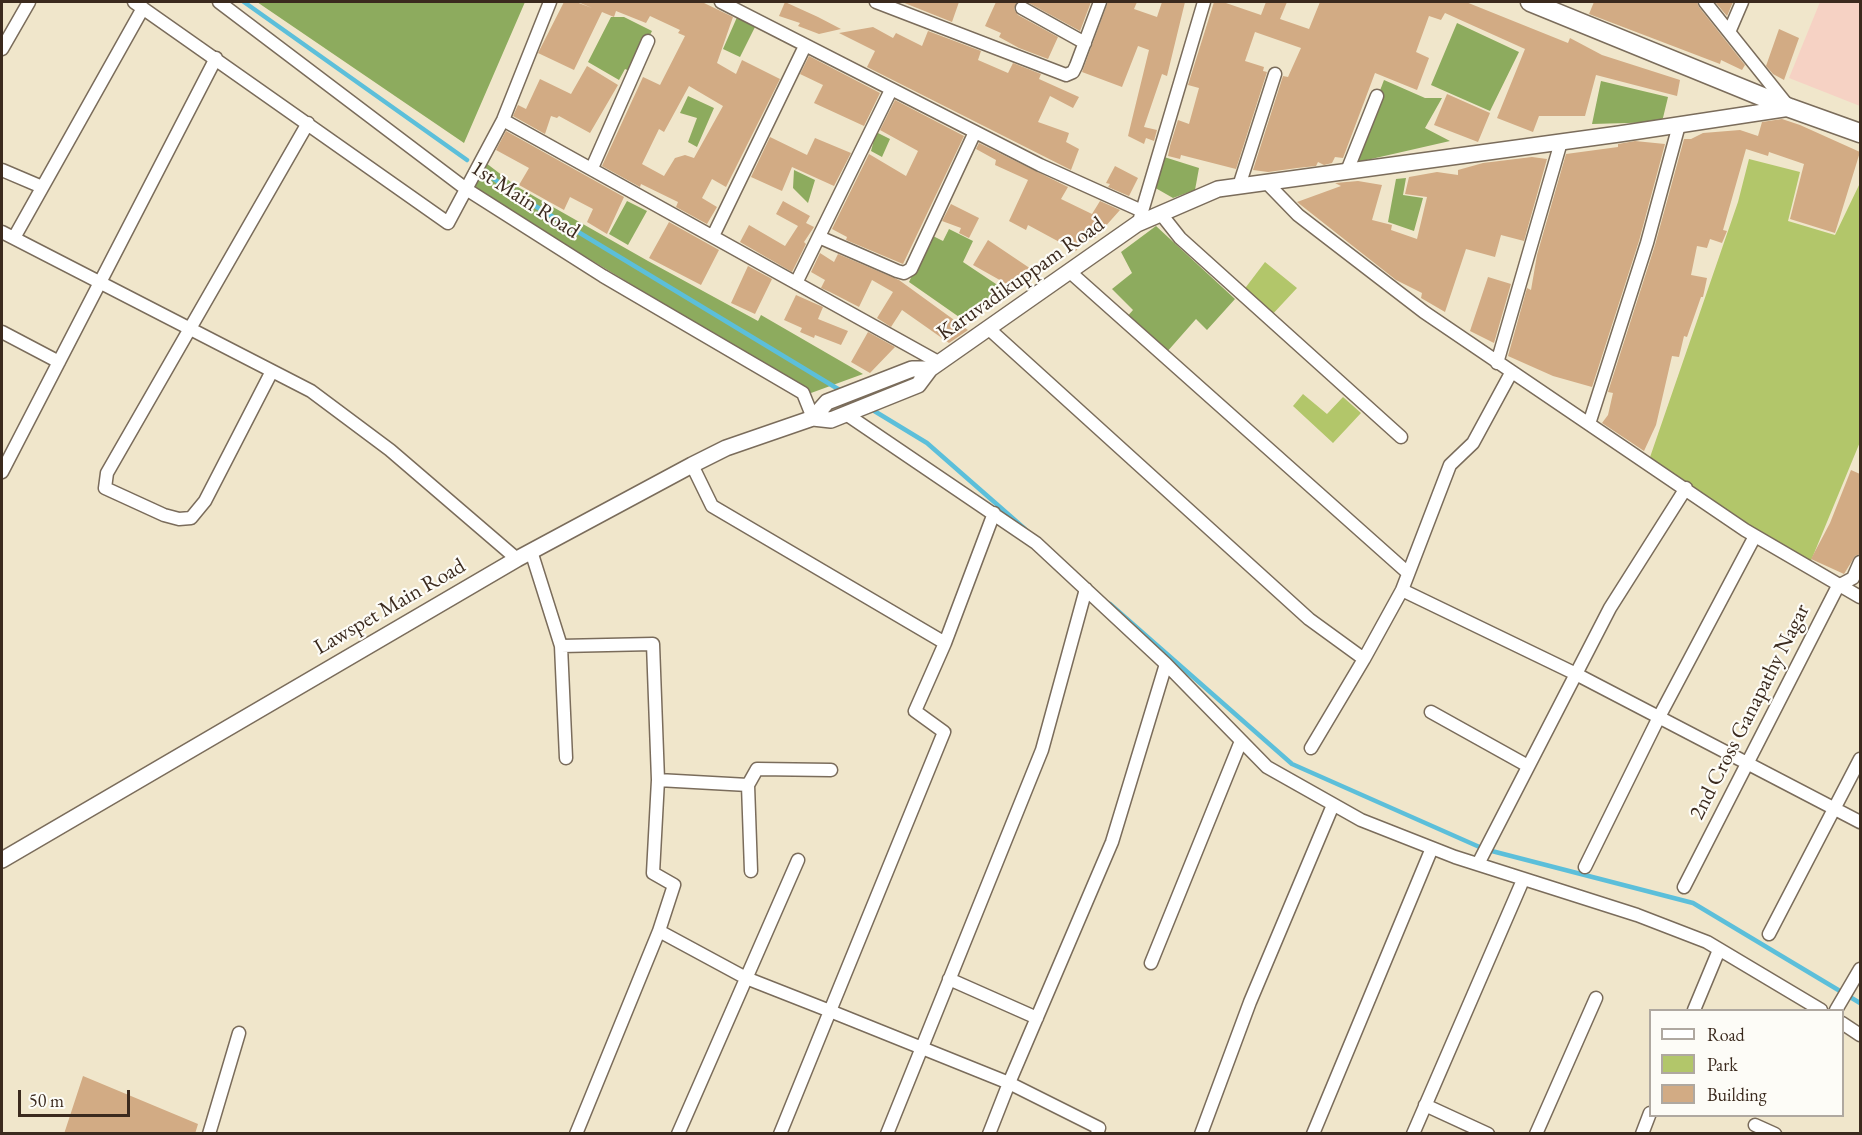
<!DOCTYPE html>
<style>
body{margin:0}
#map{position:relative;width:1862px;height:1135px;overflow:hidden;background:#f0e6cb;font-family:"EB Garamond",serif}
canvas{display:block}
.frame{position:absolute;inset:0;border:3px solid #3b2a1e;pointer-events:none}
.legend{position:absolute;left:1649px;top:1009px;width:195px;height:108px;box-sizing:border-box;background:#fdfcf7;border:2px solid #afa8a0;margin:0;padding:8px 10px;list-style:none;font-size:18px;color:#3b2a1e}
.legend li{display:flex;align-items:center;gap:12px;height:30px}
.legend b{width:30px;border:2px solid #afa8a0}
.scale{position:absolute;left:18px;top:1090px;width:112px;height:27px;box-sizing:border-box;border:3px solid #3b2a1e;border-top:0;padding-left:8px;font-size:18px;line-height:21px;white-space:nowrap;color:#3b2a1e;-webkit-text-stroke:4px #fdfcf7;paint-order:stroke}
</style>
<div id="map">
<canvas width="1862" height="1135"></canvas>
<div class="frame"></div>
<ul class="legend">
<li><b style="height:8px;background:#fff"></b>Road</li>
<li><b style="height:16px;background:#b2c66a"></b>Park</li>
<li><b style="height:16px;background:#d2ab84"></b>Building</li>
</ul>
<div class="scale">50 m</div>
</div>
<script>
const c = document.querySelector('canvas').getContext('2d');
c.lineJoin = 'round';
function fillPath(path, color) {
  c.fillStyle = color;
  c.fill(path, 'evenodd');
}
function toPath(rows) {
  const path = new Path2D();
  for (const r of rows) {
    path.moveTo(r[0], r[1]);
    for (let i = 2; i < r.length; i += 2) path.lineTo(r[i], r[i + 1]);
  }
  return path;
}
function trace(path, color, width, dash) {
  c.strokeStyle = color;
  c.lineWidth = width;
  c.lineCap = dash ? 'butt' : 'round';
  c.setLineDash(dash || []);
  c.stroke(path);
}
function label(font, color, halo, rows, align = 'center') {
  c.font = font + ' "EB Garamond",serif';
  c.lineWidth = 4.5;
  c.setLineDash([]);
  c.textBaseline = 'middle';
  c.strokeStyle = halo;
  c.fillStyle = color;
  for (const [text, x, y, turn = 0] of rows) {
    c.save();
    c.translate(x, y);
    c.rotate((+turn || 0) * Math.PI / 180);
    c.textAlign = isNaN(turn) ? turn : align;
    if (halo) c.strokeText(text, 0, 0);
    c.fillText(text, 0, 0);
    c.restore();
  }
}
fillPath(toPath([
 [1820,2,1860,2,1860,106,1789,78]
]), '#f6d2c4');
fillPath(toPath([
 [1749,159,1800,172,1788,221,1835,235,1860,183,1860,442,1808,568,1648,463,1738,202],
 [1265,262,1297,288,1270,317,1243,291],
 [1303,394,1327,414,1343,397,1361,413,1333,443,1293,406]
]), '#b2c66a');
fillPath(toPath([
 [257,2,525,2,464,143],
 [738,15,757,23,740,57,723,49],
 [611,17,624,17,652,31,632,72,625,69,619,80,588,62],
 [1457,23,1519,52,1490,111,1431,85],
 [1384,80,1425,98,1442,98,1425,128,1450,141,1358,162,1354,159],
 [1601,81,1668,97,1662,122,1592,124],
 [688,96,714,108,697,147,688,142,697,118,680,113],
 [876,132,890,139,882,157,871,151],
 [1161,156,1199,168,1195,190,1173,198,1152,186],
 [486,163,516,186,648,261,758,321,761,315,863,374,811,393,472,188],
 [794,170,815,180,808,203,793,188],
 [1406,178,1403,195,1423,198,1414,231,1388,222,1396,179],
 [627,201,647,211,628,245,609,234],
 [1156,226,1235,299,1207,330,1196,319,1166,353,1125,319,1133,310,1112,289,1132,273,1121,252],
 [949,229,973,241,963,262,1002,288,962,319,909,282,931,235,943,241]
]), '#8dab5e');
trace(toPath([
 [244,2,467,160],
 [487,174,517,195,843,392],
 [871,409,927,443,1025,529],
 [1110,604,1292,764,1484,849,1693,903,1860,1003]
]), '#5cbfda', 4.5);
fillPath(toPath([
 [564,2,576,2,592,8,578,2,702,2,733,17,717,63,736,74,742,60,780,79,726,187,712,179,702,198,717,207,707,224,676,207,678,202,641,184,640,187,602,166,643,77,660,85,685,36,678,33,680,30,650,16,646,23,616,11,614,17,602,12,574,70,538,53],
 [689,86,723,106,694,158,685,155,675,158,664,176,642,164,659,129,664,132],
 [785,2,818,17,841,29,819,34,798,26,800,23,779,16],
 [902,2,959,2,952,22],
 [996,2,1017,2,1014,9,1018,15,1058,37,1048,59,1019,48,999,37,1001,33,985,26],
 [1027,2,1091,2,1080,31],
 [1108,2,1137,2,1134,9,1157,17,1162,2,1185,2,1167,76,1162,74,1144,127,1157,130,1154,141,1146,138,1144,144,1128,136,1149,50,1138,46,1122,87,1082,72],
 [1214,2,1223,2,1261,15,1266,2,1287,2,1280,19,1309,29,1320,2,1466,2,1568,43,1570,38,1602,55,1680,80,1677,96,1596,75,1585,116,1539,116,1533,132,1497,118,1525,49,1445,13,1441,20,1429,16,1416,52,1429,58,1417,90,1375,73,1343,158,1335,157,1332,163,1324,165,1318,162,1316,166,1297,168,1268,172,1253,170,1283,76,1288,77,1301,48,1255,32,1245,61,1264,67,1263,71,1267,72,1236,169,1181,155,1180,159,1168,156,1170,146,1178,120,1189,124,1199,88,1188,85],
 [1594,2,1697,2,1699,7,1745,65,1742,70,1721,60,1720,64,1589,14],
 [1715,2,1733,2,1727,16],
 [873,27,893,38,896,33,922,46,928,31,981,51,978,60,1008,73,1013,63,1041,74,1039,79,1079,97,1073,108,1050,96,1038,122,1069,133,1066,142,1079,149,1071,170,867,67,875,51,839,33],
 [1779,29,1799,38,1784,80,1773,74,1766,66],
 [809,56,880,93,864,126,814,103,823,85,800,74],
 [587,66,618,85,590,133,559,116,557,118,551,116,545,134,513,116,518,105,526,109,540,79,571,94],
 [1447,94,1490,113,1478,142,1434,125],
 [895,100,964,136,903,264,846,240,847,237,832,229,869,154,906,176,918,151,880,130],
 [1782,119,1800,125,1860,152,1835,233,1790,219,1804,164,1769,152,1768,156,1746,149,1723,230,1727,231,1722,243,1710,239,1707,248,1697,246,1691,275,1707,278,1703,297,1701,297,1687,337,1684,336,1679,357,1672,356,1656,425,1644,451,1602,423,1608,415,1613,393,1608,392,1655,245,1684,139,1691,139,1703,133,1740,130,1758,136,1762,122],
 [506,131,624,197,607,234,587,222,593,209,570,197,564,210,519,185,529,168,496,150],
 [770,137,807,155,815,138,851,153,834,186,792,167,782,191,751,177],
 [1635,141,1665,144,1639,241,1592,387,1553,376,1508,356,1527,288,1531,290,1537,255,1566,154,1618,147,1618,144],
 [979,143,1068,187,1061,199,1092,214,1100,201,1120,210,1095,238,1088,234,1076,251,1028,225,1026,230,1009,221,1028,180,995,165,996,160,976,149],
 [1532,157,1547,159,1524,241,1501,235,1495,257,1466,249,1445,312,1421,298,1422,293,1396,280,1297,202,1341,186,1335,183,1358,181,1382,185,1372,220,1392,225,1391,230,1417,239,1427,197,1405,194,1409,177,1437,172,1458,175,1458,170,1483,163],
 [1115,166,1138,178,1129,196,1108,187,1110,184,1106,183],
 [783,201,810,216,806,223,814,227,804,242,806,244,792,272,740,242,749,225,785,246,798,226,776,214],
 [951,204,979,218,969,238,959,233,961,228,942,221],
 [669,222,719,250,701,285,649,258],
 [988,240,1037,273,1014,288,973,265],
 [820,253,834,262,838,254,899,280,968,330,949,343,902,310,891,327,877,318,893,292,872,280,859,307,830,292,821,288,825,280,811,272],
 [748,266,772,279,755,314,731,303],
 [1488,277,1511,284,1494,343,1470,331],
 [796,295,823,307,818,319,848,331,841,345,815,335,814,338,800,332,802,328,784,320],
 [868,332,895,347,870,373,851,362],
 [1851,470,1860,474,1860,554,1855,556,1844,574,1811,559,1830,523],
 [83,1076,198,1124,195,1134,64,1134]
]), '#d2ab84');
const minor = toPath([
 [134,2,448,223,503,120,550,2],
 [219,2,466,189,603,276,803,393,813,418],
 [721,2,1040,165,1142,211],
 [876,2,1066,75,1073,72,1076,66,1100,2],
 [1705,2,1788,106],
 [1022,8,1085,43],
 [1730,30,1742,2],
 [2,49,29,2],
 [503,120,940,363],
 [592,168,648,41],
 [2,170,42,187],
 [1347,171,1377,96],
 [1266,182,1298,215,1424,312,1745,530,1860,597],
 [1239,186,1275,74],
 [1161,214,1180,238,1401,437],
 [1140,218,1204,2],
 [2,232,311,391,390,450,517,559],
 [15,236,143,8],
 [713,236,805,46],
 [819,237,897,271,904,273,911,269,975,132],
 [1070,272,1408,573],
 [796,283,891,90],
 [989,329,1309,619,1364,659,1311,748],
 [2,332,59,362],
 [1497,363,1561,142],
 [272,371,205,501,191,518,179,519,164,515,105,488,107,473,308,123],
 [846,414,1036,543,1166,664],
 [1589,424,1647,243,1679,125],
 [692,465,712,506,945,643],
 [2,472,216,58],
 [531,551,561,646,566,758],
 [1402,590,1576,674,1860,822],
 [561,646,653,644,658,780],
 [1364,659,1402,590,1450,465,1473,443,1511,373],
 [1431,712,1528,766],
 [748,785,751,871],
 [1478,864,1610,608,1686,488],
 [1585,867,1659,717,1755,536],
 [1684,887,1838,586,1853,578,1860,562],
 [659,931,674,885,653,873,658,780,748,785,757,769,831,770],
 [1769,934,1860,759],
 [1151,963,1241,741],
 [949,979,1037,1018],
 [1694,1010,1719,950],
 [1836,1010,1860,969],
 [1842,1023,1860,1035],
 [1425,1105,1488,1134],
 [1755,1125,1775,1134],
 [209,1134,239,1033],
 [576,1134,659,931,746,978,830,1011,780,1134],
 [678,1134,798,860],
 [887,1134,1042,750,1086,589],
 [989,1134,1009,1083,830,1011,944,732,915,711,945,643,994,513],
 [1097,1134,1099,1128,1009,1083,1112,842,1166,664,1267,767,1361,820,1455,857,1637,915,1707,942,1821,1010],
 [1201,1134,1250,1002,1333,805],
 [1313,1134,1432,848],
 [1413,1134,1523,880],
 [1536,1134,1596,998],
 [1642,1134,1650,1113]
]);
const tertiary = toPath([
 [813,418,827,402,912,369,930,369],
 [2,860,517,559,692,465,726,448,813,418,831,420,918,385,930,369,1137,224,1218,189,1619,134,1790,108]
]);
const primary = toPath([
 [1530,2,1790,108,1860,133]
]);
trace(minor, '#7a6c5b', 15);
trace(tertiary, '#7a6c5b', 18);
trace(primary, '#7a6c5b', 21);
trace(minor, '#fff', 12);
trace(tertiary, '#fff', 15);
trace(primary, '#fff', 18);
label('22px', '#3b2a1e', '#fdfcf7', [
 ["1st Main Road",525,200,33],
 ["Karuvadikuppam Road",1021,279,-35],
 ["Lawspet Main Road",390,607,-30],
 ["2nd Cross Ganapathy Nagar",1750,712,-63]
]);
</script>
